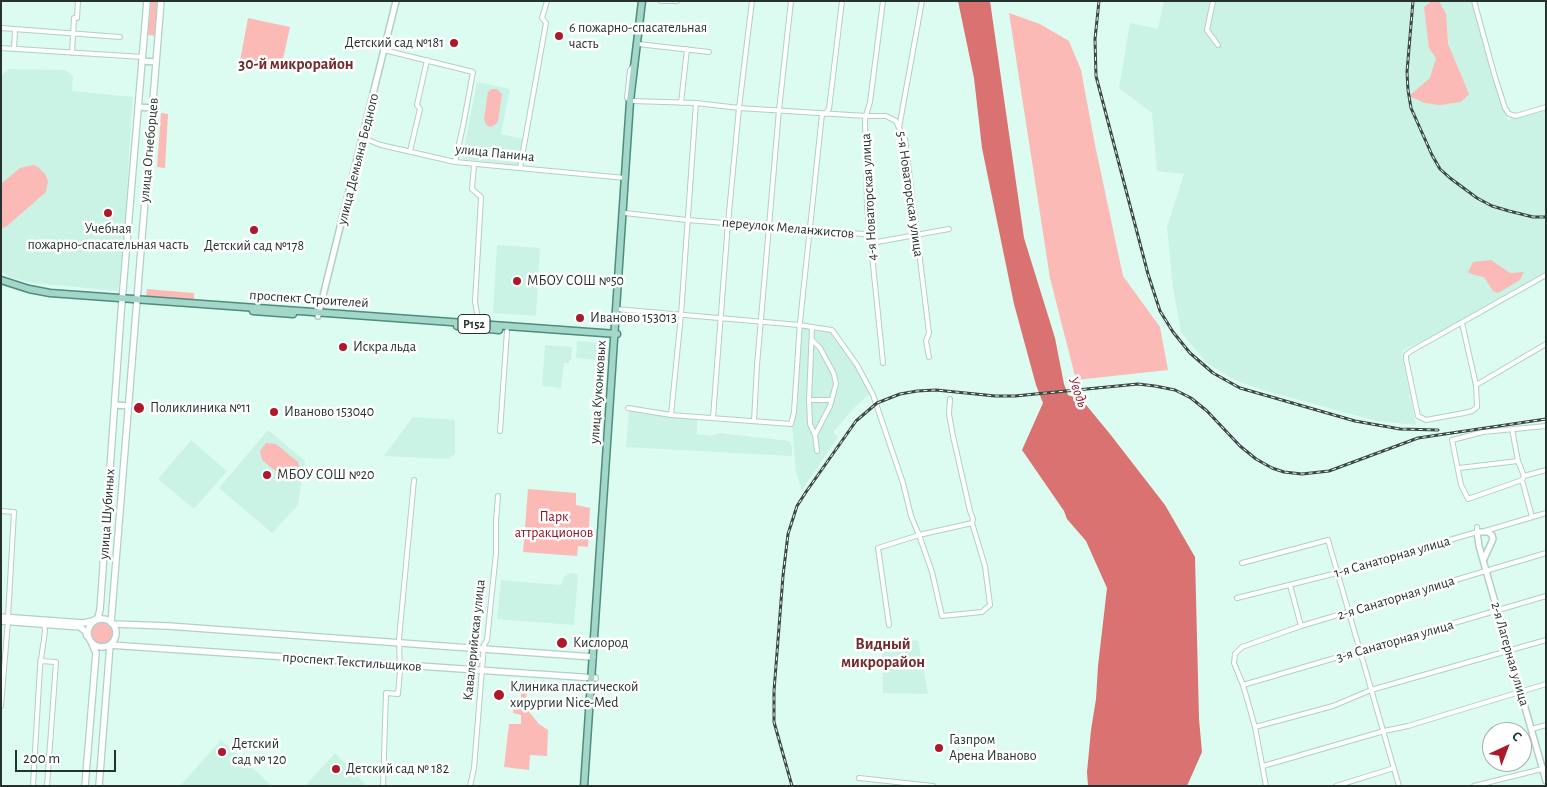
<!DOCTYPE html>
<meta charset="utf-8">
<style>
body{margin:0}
#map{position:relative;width:1547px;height:787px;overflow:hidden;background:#dcfcf1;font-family:"Alegreya Sans",sans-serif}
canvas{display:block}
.frame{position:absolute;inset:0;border:2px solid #25322e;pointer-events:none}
.north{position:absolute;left:1482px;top:722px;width:50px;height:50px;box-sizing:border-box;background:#fff;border:1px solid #a8adab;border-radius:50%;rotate:43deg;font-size:14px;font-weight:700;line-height:20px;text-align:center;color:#25322e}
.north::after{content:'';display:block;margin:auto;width:18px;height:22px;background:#ad192a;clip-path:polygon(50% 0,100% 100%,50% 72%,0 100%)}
.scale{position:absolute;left:15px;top:750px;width:101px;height:22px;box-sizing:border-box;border:2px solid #25322e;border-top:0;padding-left:6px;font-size:15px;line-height:18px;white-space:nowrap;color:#25322e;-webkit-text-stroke:4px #fff;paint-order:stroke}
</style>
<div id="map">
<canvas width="1547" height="787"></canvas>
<div class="frame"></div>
<div class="north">С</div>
<div class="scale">200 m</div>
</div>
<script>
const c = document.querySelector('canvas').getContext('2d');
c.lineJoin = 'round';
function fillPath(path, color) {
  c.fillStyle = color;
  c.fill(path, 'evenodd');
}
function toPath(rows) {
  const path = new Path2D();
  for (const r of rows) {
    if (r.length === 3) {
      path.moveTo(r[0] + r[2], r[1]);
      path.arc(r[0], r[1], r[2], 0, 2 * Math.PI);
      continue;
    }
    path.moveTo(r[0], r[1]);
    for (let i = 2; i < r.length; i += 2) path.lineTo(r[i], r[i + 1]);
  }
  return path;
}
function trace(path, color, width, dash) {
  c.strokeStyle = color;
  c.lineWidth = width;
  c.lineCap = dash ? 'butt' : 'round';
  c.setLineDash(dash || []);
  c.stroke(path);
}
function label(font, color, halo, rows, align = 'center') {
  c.font = font + ' "Alegreya Sans",sans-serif';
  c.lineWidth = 5;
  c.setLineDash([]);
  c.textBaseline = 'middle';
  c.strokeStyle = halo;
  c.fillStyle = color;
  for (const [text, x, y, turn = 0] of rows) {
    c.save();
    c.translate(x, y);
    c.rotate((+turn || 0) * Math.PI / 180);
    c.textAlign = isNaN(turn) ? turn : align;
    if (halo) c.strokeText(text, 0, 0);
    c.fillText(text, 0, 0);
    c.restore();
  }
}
fillPath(toPath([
 [1164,1,1472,1,1494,77,1508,120,1546,110,1546,272,1432,337,1403,350,1402,355,1416,425,1377,421,1266,391,1235,380,1207,363,1181,332,1173,288,1167,227,1184,174,1157,171,1152,113,1119,88,1130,23,1158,29],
 [9,69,65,70,73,76,72,91,133,97,132,105,124,238,118,291,33,283,13,278,1,272,1,76],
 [477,82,510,89,501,134,523,139,518,165,462,159],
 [497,245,540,248,536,316,493,313],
 [802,327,831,331,851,359,871,393,853,409,833,432,838,437,802,490,796,473,792,425],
 [577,341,602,343,607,346,610,350,609,361,576,358],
 [545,345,572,347,571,360,570,360,569,363,564,363,561,388,542,386],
 [629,411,652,413,656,415,697,418,697,434,711,436,719,433,789,441,792,446,792,456,626,447],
 [413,417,455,420,455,454,448,459,384,456],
 [268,430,305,461,298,505,272,533,219,488],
 [191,440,227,471,194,509,158,479],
 [570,573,578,574,574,625,497,619,501,580,561,585,564,577],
 [884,638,918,641,928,694,883,693,882,652],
 [221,740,248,764,272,786,180,786],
 [335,753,365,784,367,786,305,786]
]), '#caf2e5');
fillPath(toPath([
 [151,1,161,1,158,36,148,35],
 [1432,1,1439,1,1446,14,1448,44,1469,94,1461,102,1440,105,1425,103,1409,96,1430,78,1436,58,1429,48,1424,7],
 [1009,13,1040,24,1069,41,1081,70,1095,145,1123,276,1160,327,1168,370,1076,380,1050,278],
 [248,18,290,27,283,59,279,65,240,61],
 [492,89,497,89,502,94,498,121,496,124,491,127,486,125,484,119,488,92],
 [161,113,168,114,165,168,157,167],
 [33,165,38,167,45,174,48,181,46,192,7,226,1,229,1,184,20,168],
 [1491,260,1510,273,1524,272,1520,280,1498,293,1493,291,1484,277,1474,275,1468,272,1473,262],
 [147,289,194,293,194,302,146,298],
 [266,443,276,444,298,462,300,469,296,478,289,480,284,478,262,460,260,451],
 [528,489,576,493,576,505,590,508,588,547,578,546,577,556,523,552],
 [102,633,11],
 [521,686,527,687,526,705,530,713,539,724,548,730,547,756,530,755,529,770,504,767,509,724,521,724,521,715,513,713,514,704,521,704]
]), '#fbbab6');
fillPath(toPath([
 [958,1,990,1,1024,238,1055,338,1064,384,1068,395,1082,400,1110,434,1165,505,1195,557,1199,719,1202,752,1187,786,1088,786,1087,772,1091,730,1096,699,1098,666,1107,588,1086,541,1067,519,1064,511,1022,450,1043,403,1036,385,1014,304,982,148,974,78]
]), '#d97270');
const minor = toPath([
 [661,1,677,1],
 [922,1,899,128,905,139,917,235,929,333,926,341,929,357],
 [1213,1,1207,30,1218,45],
 [1474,1,1495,77,1505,108,1509,114,1516,116,1546,107],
 [1,28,120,37],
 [638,44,709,52],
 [1,48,143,57],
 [14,49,15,30],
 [384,50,473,72,463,126,455,162],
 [72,53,74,18,77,18,78,1],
 [630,101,627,98,630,70,634,65],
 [633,101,696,103,739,108,866,116,886,116,896,121,899,128],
 [681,103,687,49],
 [825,114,829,109,842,1],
 [363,138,381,145,455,162,625,178],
 [410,151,420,109,417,105,427,60],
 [474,165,472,189,481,197,475,302,479,324],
 [520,168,546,23,542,18,547,1],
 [625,213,687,220,864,234,871,240,877,242,949,229],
 [616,309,799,325,832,330,857,365,873,395,903,483,911,516,919,535,932,572,942,616,982,612,990,605,985,566,972,523,973,519,970,511,953,436,949,414,950,399],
 [1462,323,1476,385,1477,407,1472,411,1464,413,1426,420,1418,416,1406,359,1406,355,1411,351,1546,275],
 [812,327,809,400,810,424,815,435,817,451],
 [812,340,820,348,834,374,836,384,830,406,815,435],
 [883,363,867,206,865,119,870,102,883,1],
 [1476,385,1546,344],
 [809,400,832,400],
 [628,408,671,415,791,424,794,412,800,322,822,114],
 [671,415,681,315,696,103],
 [713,417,728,223,739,108,752,1],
 [754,421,757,365,779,110,791,1],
 [1512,429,1518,461,1524,476,1522,480,1532,517],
 [500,431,507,331],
 [1459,468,1518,461],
 [1524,476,1546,470],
 [1522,480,1468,499,1461,485,1452,440,1483,432,1546,426],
 [1,511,14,512,8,617],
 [1485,531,1546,513],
 [1242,563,1328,540,1399,786],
 [1290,585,1301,626],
 [1237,598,1337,573,1477,532,1477,527],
 [889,625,878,548,919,535,972,523],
 [40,661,56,662,47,786],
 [1243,685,1546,596],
 [1,706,8,621],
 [1255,727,1333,706,1371,690,1546,640],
 [1532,729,1546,725],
 [1263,766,1384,731,1408,726,1546,684],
 [859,778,933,786],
 [33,786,40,667,45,631,44,624],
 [383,786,386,693,398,694,400,671,399,639,414,480],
 [470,786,474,768,484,645,487,640,496,553,496,521,498,496],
 [1266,786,1255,727,1243,685,1234,663,1235,654,1242,647,1301,626,1546,553],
 [1336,786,1394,768],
 [1474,786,1546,768]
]);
const tertiary = toPath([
 [142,61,156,62],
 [138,107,152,108],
 [318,316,396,1],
 [115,405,128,406],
 [1482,532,1488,532,1492,535,1493,539,1484,559],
 [1483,532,1477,532,1479,546,1546,781]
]);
const secondary = toPath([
 [1,617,83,623,93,621],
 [102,633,14],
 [94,620,98,618,100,610,121,313,147,1],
 [1,621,80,627,86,632,87,636],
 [111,623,161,1],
 [113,624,168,626,593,657],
 [110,645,595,678],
 [85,786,96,653,92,644],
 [99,786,110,645]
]);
const primary = toPath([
 [1,280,29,289,50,293,617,334],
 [253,311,293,314],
 [457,326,499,330],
 [584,786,630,101,642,1]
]);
trace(minor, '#b0d0c6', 6);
trace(tertiary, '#b0d0c6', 8);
trace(secondary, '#b0d0c6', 8);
trace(primary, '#4e8c7b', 9);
trace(minor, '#fff', 4);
trace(tertiary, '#fff', 5);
trace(secondary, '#fff', 5.5);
trace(primary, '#a2d7c9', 6);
const rail = toPath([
 [1099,1,1095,39,1096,76,1148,274,1160,311,1173,332,1190,353,1213,373,1240,388,1355,421,1400,429,1438,430],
 [1413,1,1407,72,1408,90,1411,108,1432,155,1440,169,1450,178,1477,198,1492,206,1509,211,1533,217,1546,217],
 [792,786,774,722,774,691,783,576,788,534,797,506,806,492,856,421,877,403,900,394,917,391,936,390,995,396,1015,396,1138,384,1155,386,1175,390,1191,398,1207,411,1240,446,1256,459,1272,468,1284,472,1302,474,1329,471,1418,438,1546,419]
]);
trace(rail, '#3a4944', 3);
trace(rail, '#fff', 1, [4]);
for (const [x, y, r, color] of [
 [559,36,5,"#ad192a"],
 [454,43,5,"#ad192a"],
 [108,213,5,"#ad192a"],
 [254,230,5,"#ad192a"],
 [517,281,5,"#ad192a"],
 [580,318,5,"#ad192a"],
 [343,347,5,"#ad192a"],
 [139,408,6,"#ad192a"],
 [274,412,5,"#ad192a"],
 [267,475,5,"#ad192a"],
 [562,643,6,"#ad192a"],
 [499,695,6,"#ad192a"],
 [939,748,5,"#ad192a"],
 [222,752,5,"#ad192a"],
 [336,769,5,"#ad192a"]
]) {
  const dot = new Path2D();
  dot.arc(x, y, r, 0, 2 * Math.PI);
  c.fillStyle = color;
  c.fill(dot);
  trace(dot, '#fff', 2);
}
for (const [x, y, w] of [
 [474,324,32]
]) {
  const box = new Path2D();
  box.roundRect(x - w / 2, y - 9.5, w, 19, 4);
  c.fillStyle = '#fff';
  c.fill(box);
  trace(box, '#25322e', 1);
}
label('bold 12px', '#25322e', null, [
 ["Р152",474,324]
]);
label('14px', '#25322e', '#fff', [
 ["6 пожарно-спасательная",569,28],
 ["часть",569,44],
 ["Детский сад №181",444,43,"right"],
 ["Учебная",108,229,"center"],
 ["пожарно-спасательная часть",108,245,"center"],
 ["Детский сад №178",254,246,"center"],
 ["МБОУ СОШ №50",527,281],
 ["Иваново 153013",590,318],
 ["Искра льда",353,347],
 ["Поликлиника №11",150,408],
 ["Иваново 153040",284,412],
 ["МБОУ СОШ №20",277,475],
 ["Кислород",573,643],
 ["Клиника пластической",510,687],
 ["хирургии Nice-Med",510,703],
 ["Газпром",949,740],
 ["Арена Иваново",949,756],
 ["Детский",232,744],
 ["сад № 120",232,760],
 ["Детский сад № 182",346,769]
], 'left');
label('14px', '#25322e', '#fff', [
 ["улица Огнеборцев",149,150,-85],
 ["улица Панина",495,153,6],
 ["улица Демьяна Бедного",358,159,-76],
 ["5-я Новаторская улица",910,194,82],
 ["4-я Новаторская улица",869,197,-93],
 ["переулок Меланжистов",788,228,5],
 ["проспект Строителей",309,299,4],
 ["улица Куконковых",598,392,-86],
 ["улица Шубиных",107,514,-86],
 ["1-я Санаторная улица",1392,557,-16],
 ["2-я Санаторная улица",1396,598,-17],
 ["Кавалерийская улица",474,640,-84],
 ["3-я Санаторная улица",1395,641,-16],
 ["2-я Лагерная улица",1510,654,74],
 ["проспект Текстильщиков",352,662,4]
]);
label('14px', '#901020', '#fff', [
 ["Парк",554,517],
 ["аттракционов",554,533]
]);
label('italic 15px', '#931523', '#fff', [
 ["Уводь",1078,392,70]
]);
label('bold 16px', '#722c2c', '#fff', [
 ["30-й микрорайон",296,64],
 ["Видный",883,644],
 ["микрорайон",883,662]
]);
</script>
